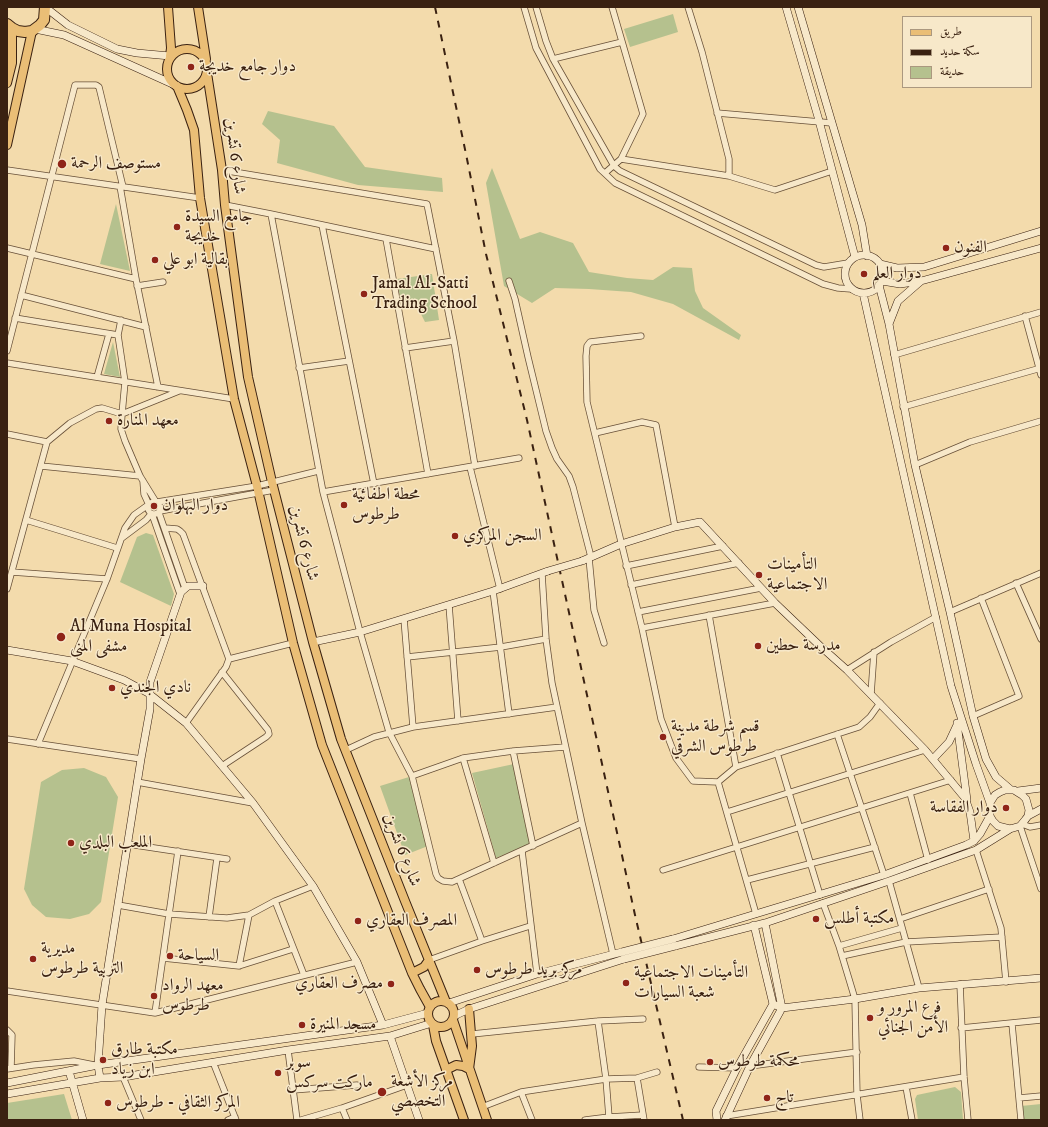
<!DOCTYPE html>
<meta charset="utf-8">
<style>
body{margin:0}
#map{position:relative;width:1048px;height:1127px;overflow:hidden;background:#f3dbac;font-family:"IM FELL DW Pica",Amiri,serif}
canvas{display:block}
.frame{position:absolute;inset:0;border:8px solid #3a2111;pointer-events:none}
.legend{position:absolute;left:902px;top:16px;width:130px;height:72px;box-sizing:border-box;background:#f7e8c9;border:1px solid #ab987f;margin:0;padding:5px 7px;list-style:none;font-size:12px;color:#3a2111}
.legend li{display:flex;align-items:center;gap:8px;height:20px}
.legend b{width:20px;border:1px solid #ab987f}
</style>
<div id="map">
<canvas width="1048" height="1127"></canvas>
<div class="frame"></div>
<ul class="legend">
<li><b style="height:5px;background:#eabe76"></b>طريق</li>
<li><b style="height:5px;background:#3a2111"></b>سكة حديد</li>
<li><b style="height:11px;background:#b5c18e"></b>حديقة</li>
</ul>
</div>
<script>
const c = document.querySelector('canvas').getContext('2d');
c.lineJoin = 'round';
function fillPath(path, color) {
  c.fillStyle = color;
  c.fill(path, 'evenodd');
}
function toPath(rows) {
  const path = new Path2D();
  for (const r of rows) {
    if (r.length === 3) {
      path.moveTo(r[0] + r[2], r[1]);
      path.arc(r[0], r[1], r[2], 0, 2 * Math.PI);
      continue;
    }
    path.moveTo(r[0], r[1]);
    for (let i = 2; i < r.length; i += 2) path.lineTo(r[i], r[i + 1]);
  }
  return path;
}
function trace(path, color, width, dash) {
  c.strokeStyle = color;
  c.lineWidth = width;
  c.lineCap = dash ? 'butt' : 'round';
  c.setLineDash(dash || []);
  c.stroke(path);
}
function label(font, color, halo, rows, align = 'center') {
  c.font = font + ' "IM FELL DW Pica",Amiri,serif';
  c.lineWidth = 3;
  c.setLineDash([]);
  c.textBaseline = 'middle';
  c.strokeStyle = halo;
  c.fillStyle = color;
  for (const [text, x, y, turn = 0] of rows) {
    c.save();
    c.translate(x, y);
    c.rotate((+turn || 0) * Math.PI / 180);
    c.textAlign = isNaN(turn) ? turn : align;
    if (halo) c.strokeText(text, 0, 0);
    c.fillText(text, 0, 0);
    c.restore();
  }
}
fillPath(toPath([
 [673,14,678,32,630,47,624,29],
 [268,111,334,126,365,167,442,178,443,192,358,185,277,163,280,140,262,124],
 [492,168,520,239,540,232,573,243,589,272,627,278,653,280,673,267,692,268,695,291,703,308,741,335,739,340,673,304,631,292,589,289,555,288,532,303,504,286,486,183],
 [116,204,130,271,100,264],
 [432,274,439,320,425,322,415,302,401,304,397,279],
 [113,342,120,377,104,374],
 [146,533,153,535,174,594,171,606,120,582,137,537],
 [514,764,531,844,496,858,472,773],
 [84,768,106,777,118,797,101,902,89,914,70,919,46,917,32,905,24,889,41,782,62,770],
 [409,777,428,846,405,855,380,786],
 [955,1087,961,1092,963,1120,918,1120,915,1099,917,1095],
 [64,1094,72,1120,7,1120,7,1103],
 [1041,1104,1041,1120,1023,1120,1021,1106]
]), '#b5c18e');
const street = toPath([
 [524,7,536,48,600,169,615,183,823,284,838,288,851,289],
 [536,7,546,41,553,59,614,166,620,171,816,265,824,267,848,263],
 [612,7,643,114,621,159],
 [553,59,622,42],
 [717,113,832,123],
 [7,170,200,198],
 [222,170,427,204,454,341,475,466],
 [605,173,621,159,729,176,729,159,702,52,688,7],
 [729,176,775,190,832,171],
 [120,186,136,279,158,387],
 [225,205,271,214,436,249],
 [271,214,323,492,360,632,389,732,412,776,436,874,438,878,443,881,452,882,582,823],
 [322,225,374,484],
 [386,239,428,474],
 [7,248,136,279],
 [509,281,515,299,528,357,546,431,552,448,557,459,569,476,573,487,591,557],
 [137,286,163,282],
 [21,295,146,327],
 [1025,316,1041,375],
 [15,318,118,335],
 [641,336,590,342,587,346,586,356,587,402,642,628,661,719,676,758,693,781,718,782,736,767,859,727,870,717,880,703],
 [405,348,454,341],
 [7,351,75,85,96,85,99,87,123,187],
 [894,355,1041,312],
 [7,363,234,399],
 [299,368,349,361],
 [97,377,109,334],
 [903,407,1041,368],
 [595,433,642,422,656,425,675,527],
 [7,434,47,442],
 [915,465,970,442,1041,421],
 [41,466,140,476],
 [470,467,500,589],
 [143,481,144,494,149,505],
 [323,492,519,458],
 [154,508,6],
 [156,502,140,476,125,441,121,429,122,414,179,391],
 [157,502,257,486,318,471],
 [160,511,274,490],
 [159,513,185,588],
 [152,514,180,594],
 [26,520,117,548],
 [165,528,177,529,180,531,183,534,229,659,226,667,186,723],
 [122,538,146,520,151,514],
 [589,558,594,610,604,643],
 [626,566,723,546],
 [12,572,107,579],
 [542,574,546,639,552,683,582,823,613,954],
 [1016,583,1041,639],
 [631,585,739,563],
 [7,589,47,442,70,423,96,409,102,408,122,414,125,382,118,335,121,320],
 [493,591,509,714],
 [449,605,458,721],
 [638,612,761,588],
 [950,612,1041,573],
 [709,615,736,767],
 [404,619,413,727],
 [642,628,775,603],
 [407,657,501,647,546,639],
 [229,659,293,643],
 [847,670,891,642,936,617],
 [871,694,874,652],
 [973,716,1019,696,981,598],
 [837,734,884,875],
 [7,739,141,759],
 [38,744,107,579,125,528,134,515,148,505],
 [346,750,374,737,413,727,557,707],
 [513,751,533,846],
 [777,753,820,895],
 [463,758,494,863],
 [222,766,266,737,269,734,268,730,222,672],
 [412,776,463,758,513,751,565,747],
 [137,782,253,803],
 [718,782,756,914],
 [910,793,928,860],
 [727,812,925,750],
 [1022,824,1030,827,1041,825],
 [1020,826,1041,889],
 [128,844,227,859],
 [976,850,1001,928,1006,982],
 [522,851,537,974],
 [663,870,951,780],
 [459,879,482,941],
 [747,880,875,847],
 [889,881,919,988],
 [275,901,304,975],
 [823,903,839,946,855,999,857,1095,860,1120],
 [118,905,169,914,227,918,249,915,275,901,313,886],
 [209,917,217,858],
 [900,919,989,889],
 [839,946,902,928],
 [842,956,906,942,1002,937],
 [163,958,239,966,293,949],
 [429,960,482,941,530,926],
 [239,966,249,915],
 [960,984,964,1077,968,1120],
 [7,991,155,1013,357,962],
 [155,1013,178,851],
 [598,1021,606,1079,609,1117],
 [1012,1024,1021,1120],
 [961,1028,1041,1020],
 [7,1030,12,1035,11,1068],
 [472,1034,598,1021,643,1019],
 [288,1050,297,1120],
 [213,1062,236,1120],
 [750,1066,857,1052],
 [699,1067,737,1068],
 [7,1069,33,1065,74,1061,94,1065],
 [123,1077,141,1120],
 [637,1078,644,1120],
 [906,1087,912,1120],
 [293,1090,357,1085],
 [521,1092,532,1120],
 [1019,1098,1041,1096],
 [482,1107,521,1092,606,1079,637,1078,657,1072],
 [342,1108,347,1120],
 [726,1116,964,1077],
 [228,1120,235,1117],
 [301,1120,342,1108,407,1085],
 [585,1120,609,1117,643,1115]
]);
const secondary = toPath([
 [45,7,68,25,117,49,137,53,170,56],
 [786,7,818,117,855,257],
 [798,7,862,225,867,256],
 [35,29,64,35,177,86],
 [864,274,19],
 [880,264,897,268,924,267,1041,231],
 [882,281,900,284,921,281,1041,248],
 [879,285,889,324,915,465,950,612,973,716,986,759,996,777,1010,789],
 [863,293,951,686,976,764,990,803,990,816,993,821,998,826,1010,829,1020,826,1025,820,1028,816,1029,810,1026,799,1022,795,1014,790,1005,790,1000,792,995,795,990,803],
 [889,324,898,301,921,281],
 [582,561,621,544,675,527,700,522,775,603,819,645,847,670,925,750,965,798,970,812,974,841],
 [313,642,360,632,493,591,548,571],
 [7,650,72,661,124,680,148,693,186,723,253,803,313,886,357,962,383,1025],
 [957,723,967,800],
 [933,759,949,742,957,725],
 [1018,791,1041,788],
 [1028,816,1041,809],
 [673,939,884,875,966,845,974,841,980,834,990,816],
 [675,946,765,923,889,881,976,850,1010,829],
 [449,1003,537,974,622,952],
 [773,1004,782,1008,855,999,919,988,1041,978],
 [454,1016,469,1009,624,959],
 [390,1036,419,1120],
 [69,1071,83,1120],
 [100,1078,98,1065,102,1005,141,759,150,709,150,682,181,592,188,586,203,586],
 [7,1083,98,1065,383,1025,428,1013],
 [7,1094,100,1078,123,1077,288,1050,390,1036,432,1023],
 [717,1120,716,1111,737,1068,773,1004,754,925],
 [725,1120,750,1066,782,1008,765,923]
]);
const primary = toPath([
 [168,7,171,48,170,56],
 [198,7,206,59],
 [187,69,20],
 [207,73,222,170,225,205,248,377,272,482,313,642,341,739,405,901,446,1002],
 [7,83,12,63,12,28],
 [177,86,187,110,194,130,200,198,234,399,257,486,293,643,322,745,412,973,420,989,430,1007],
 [7,145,32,31],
 [412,973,424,967,429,960],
 [441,1014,13],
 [453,1020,487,1120],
 [433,1025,436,1041,464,1120],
 [446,1070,456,1065,463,1066,469,1069,472,1046,469,1009]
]);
const highway = toPath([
 [7,24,12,28,18,31,25,32,32,31,40,25,44,20,45,7]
]);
trace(street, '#685038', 7);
trace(secondary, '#3a2111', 8);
trace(primary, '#3a2111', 10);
trace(highway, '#3a2111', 12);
trace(street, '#f7e8c9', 5.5);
trace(secondary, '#f7e8c9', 7);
trace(primary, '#eabe76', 8);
trace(highway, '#eabe76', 10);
trace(toPath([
 [435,7,466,154,486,254,527,420,635,915,683,1120]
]), '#3a2111', 2, [7, 7]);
const secondaryBridge = toPath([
 [548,571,582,561],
 [622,952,673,939],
 [624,959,675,946]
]);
trace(secondaryBridge, '#3a2111', 8, []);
trace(secondaryBridge, '#f7e8c9', 7);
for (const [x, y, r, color] of [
 [191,67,4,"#8f2418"],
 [62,164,5,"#8f2418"],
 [177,227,4,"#8f2418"],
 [946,248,4,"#8f2418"],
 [155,260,4,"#8f2418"],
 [864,274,4,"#8f2418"],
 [364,294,4,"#8f2418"],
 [109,421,4,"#8f2418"],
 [344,505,4,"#8f2418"],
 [154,506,4,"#8f2418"],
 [455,536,4,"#8f2418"],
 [759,575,4,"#8f2418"],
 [61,637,5,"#8f2418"],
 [758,646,4,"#8f2418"],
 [112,688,4,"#8f2418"],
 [663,737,4,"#8f2418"],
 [1006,808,4,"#8f2418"],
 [71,843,4,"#8f2418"],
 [816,919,4,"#8f2418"],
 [358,921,4,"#8f2418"],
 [170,956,4,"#8f2418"],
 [33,959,4,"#8f2418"],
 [477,970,4,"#8f2418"],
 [626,983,4,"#8f2418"],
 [391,984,4,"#8f2418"],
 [154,996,4,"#8f2418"],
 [870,1018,4,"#8f2418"],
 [302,1025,4,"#8f2418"],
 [103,1060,4,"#8f2418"],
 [710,1062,4,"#8f2418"],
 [278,1073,4,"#8f2418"],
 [382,1092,5,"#8f2418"],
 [767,1098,4,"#8f2418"],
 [108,1103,4,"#8f2418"]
]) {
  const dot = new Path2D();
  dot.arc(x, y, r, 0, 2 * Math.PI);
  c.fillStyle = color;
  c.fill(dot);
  trace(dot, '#f7e8c9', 1.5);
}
label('17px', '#3a2111', '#f7e8c9', [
 ["دوار جامع خديجة",199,67],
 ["مستوصف الرحمة",71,164],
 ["جامع السيدة",185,217],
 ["خديجة",185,237],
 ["الفنون",954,248],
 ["بقالية ابو علي",163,260],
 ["دوار العلم",872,274],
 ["Jamal Al-Satti",372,284],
 ["Trading School",372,304],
 ["معهد المنارة",117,421],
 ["محطة اطفائية",352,495],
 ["طرطوس",352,515],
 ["دوار البهلوان",162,506],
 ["السجن المركزي",463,536],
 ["التأمينات",767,565],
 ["الاجتماعية",767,585],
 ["Al Muna Hospital",70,627],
 ["مشفى المنى",70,647],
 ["مدرسة حطين",766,646],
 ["نادي الجندي",120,688],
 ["قسم شرطة مدينة",671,727],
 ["طرطوس الشرقي",671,747],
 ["دوار الفقاسة",998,808,"right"],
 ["الملعب البلدي",79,843],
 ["مكتبة أطلس",824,919],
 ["المصرف العقاري",366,921],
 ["مديرية",41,949],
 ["التربية طرطوس",41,969],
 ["السياحة",178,956],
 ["مركز بريد طرطوس",485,970],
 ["التأمينات الاجتماعية",634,973],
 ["شعبة السيارات",634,993],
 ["مصرف العقاري",383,984,"right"],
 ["معهد الرواد",162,986],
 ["طرطوس",162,1006],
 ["فرع المرور و",878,1008],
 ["الأمن الجنائي",878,1028],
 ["مسجد المنيرة",310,1025],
 ["مكتبة طارق",111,1050],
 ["ابن زياد",111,1070],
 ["محكمة طرطوس",718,1062],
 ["سوبر",286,1063],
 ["ماركت سركس",286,1083],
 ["مركز الأشعة",391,1082],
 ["التخصصي",391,1102],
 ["تاج",775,1098],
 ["المركز الثقافي - طرطوس",116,1103]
], 'left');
label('17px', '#3a2111', '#f7e8c9', [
 ["شارع 6 تشرين",234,156,83],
 ["شارع 6 تشرين",303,543,76],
 ["شارع 6 تشرين",401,850,69]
]);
</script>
